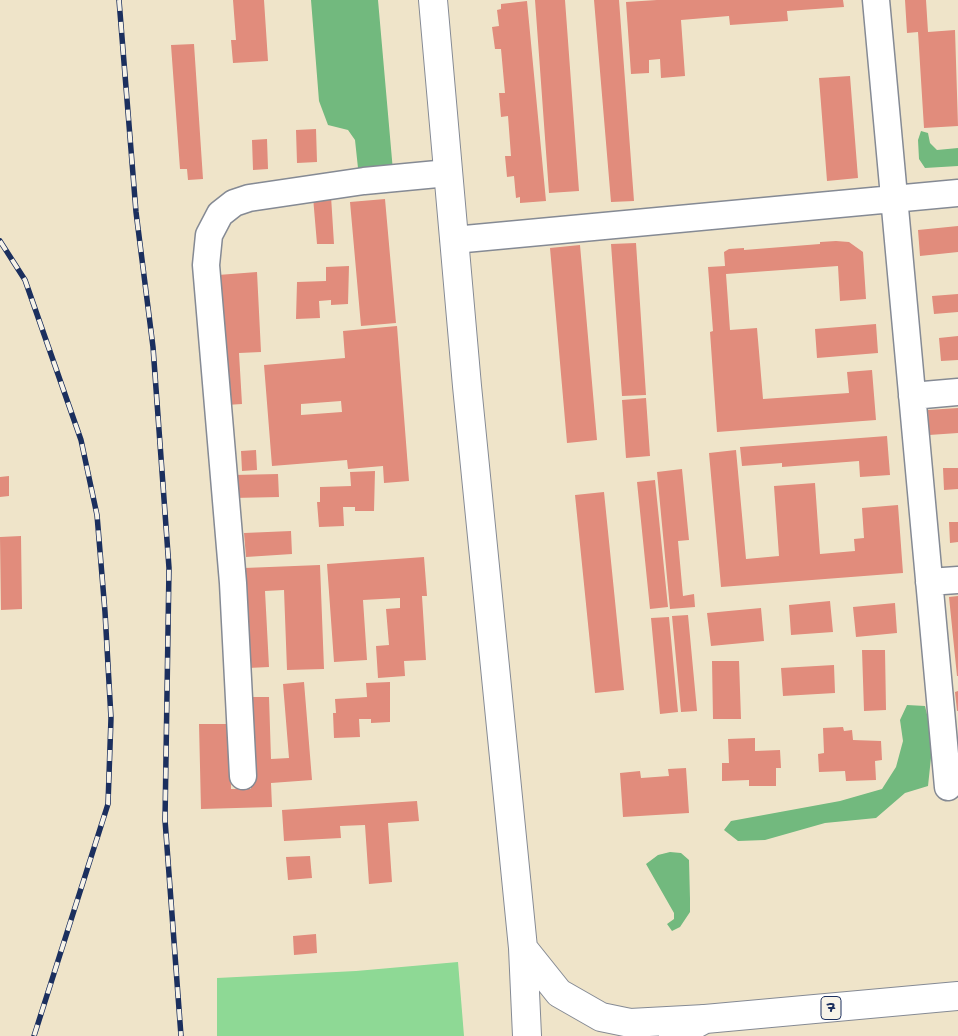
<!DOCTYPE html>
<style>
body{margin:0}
canvas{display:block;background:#efe4c9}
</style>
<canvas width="958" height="1036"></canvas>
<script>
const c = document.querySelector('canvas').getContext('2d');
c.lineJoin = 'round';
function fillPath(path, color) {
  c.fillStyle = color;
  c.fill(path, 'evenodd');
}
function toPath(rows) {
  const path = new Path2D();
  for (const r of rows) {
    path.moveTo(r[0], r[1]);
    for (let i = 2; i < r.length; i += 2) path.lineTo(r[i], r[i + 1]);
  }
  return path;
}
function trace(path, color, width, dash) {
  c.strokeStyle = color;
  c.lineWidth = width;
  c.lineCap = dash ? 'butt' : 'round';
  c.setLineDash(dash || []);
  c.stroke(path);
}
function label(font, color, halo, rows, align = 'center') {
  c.font = font + ' "Shantell Sans",sans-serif';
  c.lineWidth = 4.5;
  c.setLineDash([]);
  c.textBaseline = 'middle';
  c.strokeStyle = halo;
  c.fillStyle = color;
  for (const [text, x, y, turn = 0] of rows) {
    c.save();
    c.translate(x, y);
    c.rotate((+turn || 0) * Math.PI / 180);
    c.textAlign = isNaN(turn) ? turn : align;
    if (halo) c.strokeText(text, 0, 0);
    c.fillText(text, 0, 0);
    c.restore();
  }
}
fillPath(toPath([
 [458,962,464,1036,217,1036,217,978,356,971]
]), '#8ed995');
fillPath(toPath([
 [311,0,378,0,393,171,374,173,358,168,355,140,348,130,328,125,319,101],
 [921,131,928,133,930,143,937,150,958,148,958,166,925,168,919,159,918,140],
 [907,705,925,706,933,739,928,786,905,793,876,818,825,823,765,840,738,841,724,830,731,821,840,801,882,789,896,767,903,741,900,720],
 [670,852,681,853,689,860,690,899,690,912,680,927,672,931,667,924,674,919,674,913,646,864,658,855]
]), '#72b97e');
fillPath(toPath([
 [233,0,264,0,268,61,233,63,231,40,236,40],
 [535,0,565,0,579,191,549,193],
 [594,0,619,0,634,201,611,202],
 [657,0,843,0,844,7,787,11,788,21,730,25,729,16,681,20,685,76,661,78,660,59,649,60,649,73,631,74,626,2],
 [905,0,926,0,928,32,955,30,958,126,924,128,918,32,907,33],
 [527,1,546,201,520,203,520,197,516,198,514,176,507,177,505,156,511,156,508,116,501,117,499,93,505,93,501,49,495,49,492,27,499,26,497,10,501,9,501,4],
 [194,44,203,179,188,180,187,169,180,169,171,45],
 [850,76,858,178,827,181,819,78],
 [316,129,317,162,297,163,296,130],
 [267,139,268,169,253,170,252,140],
 [331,196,334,244,317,244,313,197],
 [385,199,396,323,361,326,350,202],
 [958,226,958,252,920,256,918,230],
 [836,241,849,242,863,252,866,299,840,301,838,266,726,274,730,330,757,328,763,399,849,393,847,372,872,370,876,420,717,432,710,332,713,331,708,267,725,266,724,252,729,249,744,248,744,250,820,244,820,242],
 [636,243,646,395,622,396,611,244],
 [580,245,597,440,567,443,550,248],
 [349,266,348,304,331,305,331,300,319,301,320,318,296,319,297,282,326,281,326,267],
 [257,272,261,352,239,353,242,404,226,405,218,275],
 [958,294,958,312,934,314,932,296],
 [876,324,878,353,817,358,815,329],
 [397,326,409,481,384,483,383,466,348,469,347,460,272,466,264,365,345,358,343,331],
 [341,401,342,412,301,415,301,404],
 [958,336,958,360,941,361,939,338],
 [646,398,650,456,626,458,622,400],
 [958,408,958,433,929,435,928,410],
 [887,436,890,475,860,477,859,461,782,467,782,463,742,466,740,447],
 [256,450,257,470,242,471,241,451],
 [736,450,746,559,779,556,774,486,815,483,820,554,855,551,854,539,864,538,862,508,898,505,903,573,721,587,709,453],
 [943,468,958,468,958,489,944,490],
 [682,469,689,540,678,541,683,596,694,594,695,607,670,609,657,472],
 [375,471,374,511,355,511,355,507,343,507,344,526,319,527,317,502,320,502,320,487,351,486,350,472],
 [278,474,279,497,233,498,233,475],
 [9,476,9,496,0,497,0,477],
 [655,480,668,607,650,609,637,482],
 [604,492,624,690,595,693,575,495],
 [949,522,958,522,958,542,950,543],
 [291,531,292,554,246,557,244,533],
 [21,536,22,609,1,610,0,537],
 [424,557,427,596,422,596,426,660,404,661,405,676,378,678,376,646,389,645,386,609,400,608,400,598,363,600,367,660,334,662,327,564],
 [320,565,324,669,287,670,284,590,265,591,269,667,248,668,244,568],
 [958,596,958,676,957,676,949,597],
 [830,601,833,632,791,635,789,605],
 [895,603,897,633,856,637,853,607],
 [761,608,764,641,711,646,707,613],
 [688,615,697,711,681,712,672,616],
 [669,617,678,712,660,714,651,618],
 [862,650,885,650,886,710,864,711],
 [712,661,739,661,741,719,713,719],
 [834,665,835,693,783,696,781,668],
 [304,682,312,780,271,783,272,807,201,809,199,724,230,724,231,789,251,789,249,697,269,697,271,759,289,758,283,684],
 [390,682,390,722,371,723,371,719,359,719,360,737,334,738,333,713,336,713,335,699,367,697,366,683],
 [958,691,958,711,957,711,955,692],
 [843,727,844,731,852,730,853,740,881,741,882,760,875,761,876,780,846,781,845,771,819,772,818,754,824,753,823,728],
 [755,738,755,751,780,750,781,768,776,768,776,786,749,786,749,780,722,781,722,763,729,763,728,739],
 [686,768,689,813,623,817,620,773,640,771,641,778,669,776,668,769],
 [417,801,419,821,388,823,392,882,369,884,365,825,340,826,341,838,284,841,282,810],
 [310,856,312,878,288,880,286,857],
 [316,934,317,953,294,955,293,936]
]), '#e18c7c');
const minor = toPath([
 [876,0,948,787],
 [454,240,958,193],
 [912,396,958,392],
 [929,582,958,580],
 [243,776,233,583,206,265,209,235,220,214,234,203,249,198,364,181,448,173]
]);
const major = toPath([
 [433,0,467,386,523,948,527,1036],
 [523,948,559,993,601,1017,630,1023,705,1019]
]);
const highway = toPath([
 [673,1036,705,1019,958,996]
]);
trace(minor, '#858a94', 29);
trace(major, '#858a94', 30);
trace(highway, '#858a94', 30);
trace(minor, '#fff', 26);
trace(major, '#fff', 28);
trace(highway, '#fff', 28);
const rail = toPath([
 [119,0,136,212,153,347,169,568,165,820,181,1036],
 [0,241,25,280,81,440,97,515,105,612,111,718,108,804,34,1036]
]);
trace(rail, '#1b2f5e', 5.5);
trace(rail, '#f7f3e8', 4, [11]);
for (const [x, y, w] of [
 [831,1008,20]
]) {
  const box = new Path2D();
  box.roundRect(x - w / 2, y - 11.5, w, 23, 4);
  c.fillStyle = '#f7f3e8';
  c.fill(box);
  trace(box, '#1b2f5e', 1);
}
label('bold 14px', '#1b2f5e', null, [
 ["7",831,1008]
]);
</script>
